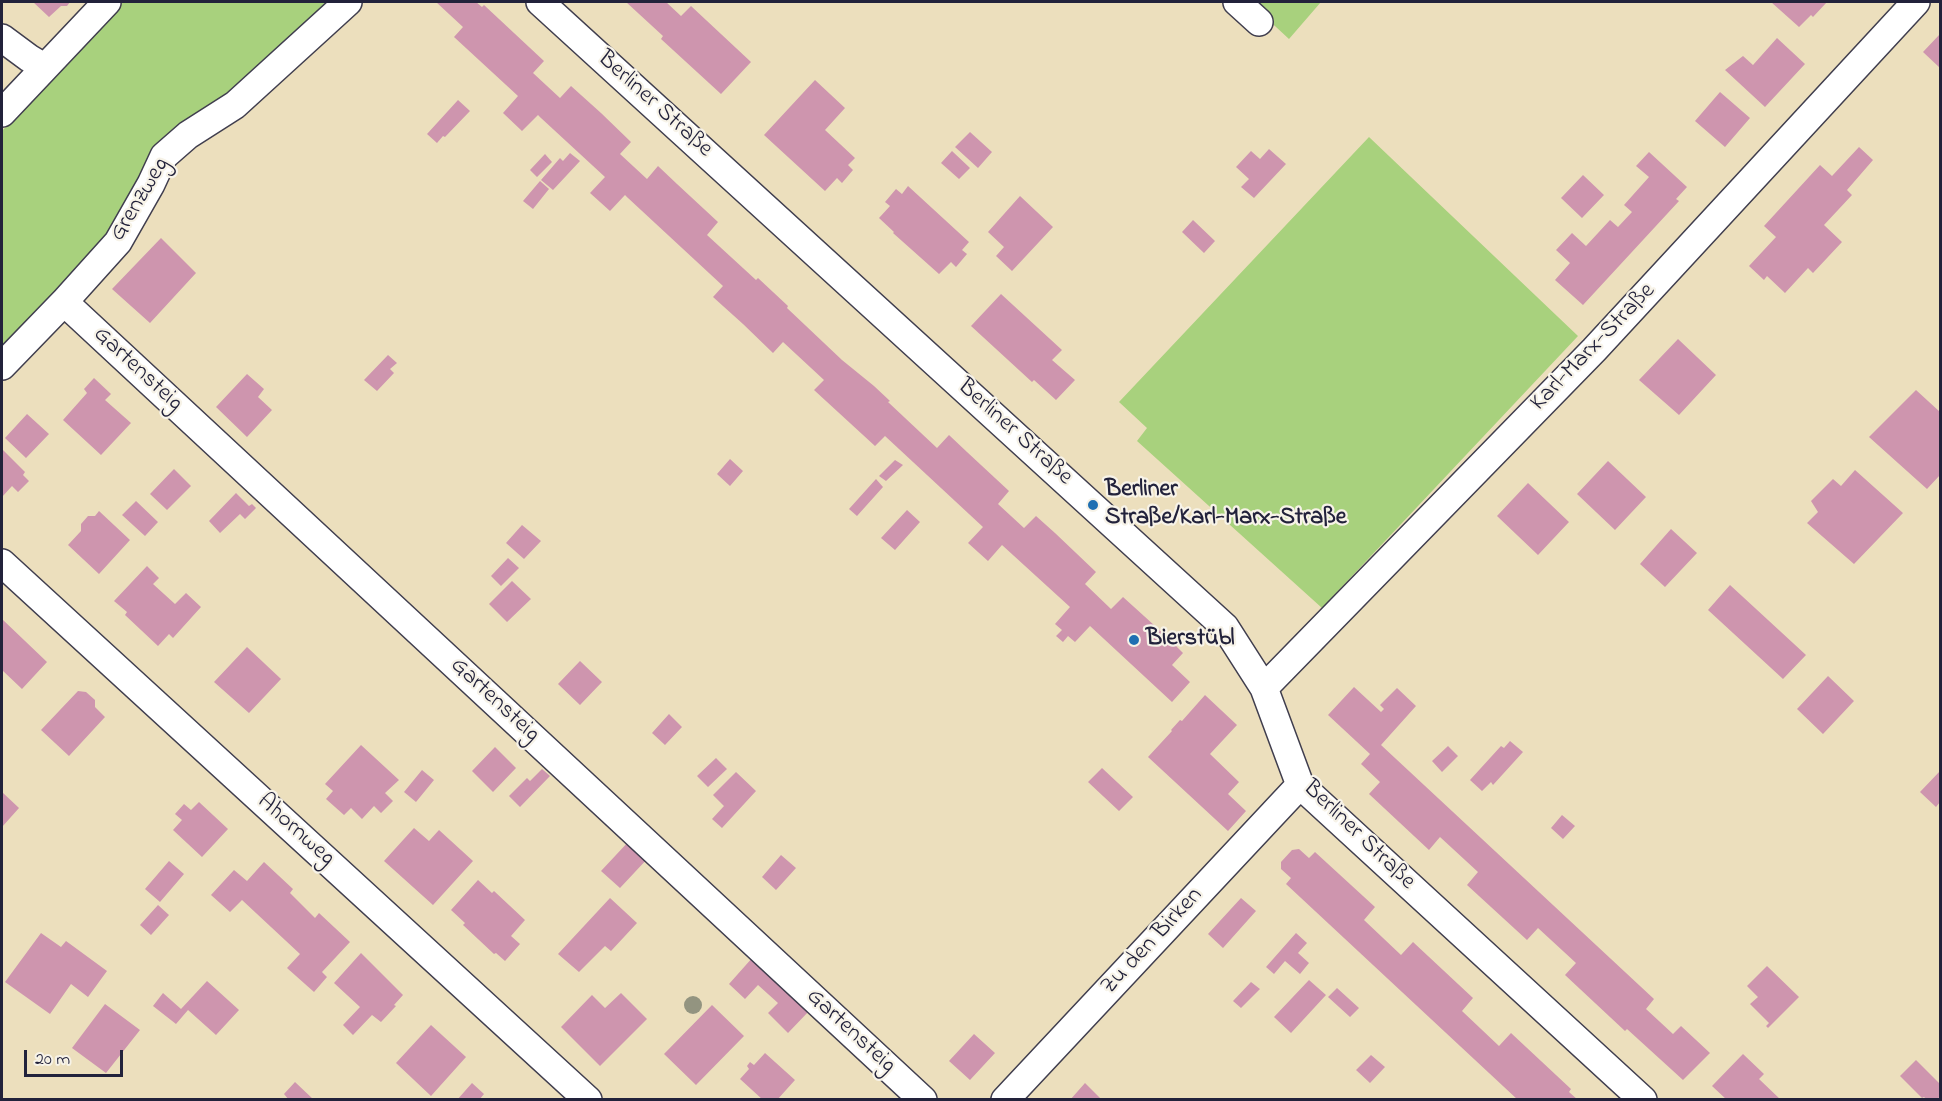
<!DOCTYPE html>
<meta charset="utf-8">
<style>
body{margin:0}
#map{position:relative;width:1942px;height:1101px;overflow:hidden;background:#ecdfbd;font-family:"Indie Flower",sans-serif}
canvas{display:block}
.frame{position:absolute;inset:0;border:3px solid #22223b;pointer-events:none}
.scale{position:absolute;left:24px;top:1050px;width:99px;height:27px;box-sizing:border-box;border:3px solid #22223b;border-top:0;padding-left:8px;font-size:18px;line-height:21px;white-space:nowrap;color:#22223b;-webkit-text-stroke:4px #f7f3e8;paint-order:stroke}
</style>
<div id="map">
<canvas width="1942" height="1101"></canvas>
<div class="frame"></div>
<div class="scale">20 m</div>
</div>
<script>
const c = document.querySelector('canvas').getContext('2d');
c.lineJoin = 'round';
function fillPath(path, color) {
  c.fillStyle = color;
  c.fill(path, 'evenodd');
}
function toPath(rows) {
  const path = new Path2D();
  for (const r of rows) {
    path.moveTo(r[0], r[1]);
    for (let i = 2; i < r.length; i += 2) path.lineTo(r[i], r[i + 1]);
  }
  return path;
}
function trace(path, color, width, dash) {
  c.strokeStyle = color;
  c.lineWidth = width;
  c.lineCap = dash ? 'butt' : 'round';
  c.setLineDash(dash || []);
  c.stroke(path);
}
function label(font, color, halo, rows, align = 'center') {
  c.font = font + ' "Indie Flower",sans-serif';
  c.lineWidth = 4.5;
  c.setLineDash([]);
  c.textBaseline = 'middle';
  c.strokeStyle = halo;
  c.fillStyle = color;
  for (const [text, x, y, turn = 0] of rows) {
    c.save();
    c.translate(x, y);
    c.rotate((+turn || 0) * Math.PI / 180);
    c.textAlign = isNaN(turn) ? turn : align;
    if (halo) c.strokeText(text, 0, 0);
    c.fillText(text, 0, 0);
    c.restore();
  }
}
fillPath(toPath([
 [123,2,331,2,234,94,2,356,2,131],
 [1249,2,1321,2,1289,39],
 [1369,137,1578,336,1322,608,1137,441,1147,428,1119,402]
]), '#a8d17d');
fillPath(toPath([
 [33,2,70,2,67,6,61,6,49,17],
 [436,2,476,2,482,7,484,5,544,61,533,73,560,98,571,86,601,113,631,142,620,154,647,179,658,166,677,184,718,222,707,235,756,280,758,278,788,306,787,308,842,360,874,386,890,401,888,402,937,448,949,435,967,452,1009,491,998,504,1024,528,1036,516,1055,533,1096,572,1085,584,1111,609,1123,597,1165,635,1183,653,1172,665,1190,682,1172,702,1090,626,1075,642,1068,636,1063,642,1056,636,1062,630,1055,624,1070,607,1002,545,988,561,968,543,983,527,885,436,875,446,814,390,824,380,783,342,773,353,743,324,713,297,723,286,628,198,625,195,610,211,590,193,605,177,541,118,538,115,522,131,503,113,518,96,454,37,463,27],
 [626,2,666,2,681,16,691,6,751,62,721,94,661,39,663,36],
 [1771,2,1827,2,1813,17,1811,15,1799,27],
 [1940,34,1940,68,1923,52],
 [1777,38,1805,64,1765,107,1725,70,1743,56,1753,65],
 [815,80,845,108,825,130,855,158,848,165,853,170,842,183,837,178,825,191,764,135],
 [1720,92,1750,118,1725,147,1695,121],
 [458,100,470,111,445,137,443,136,437,143,427,134],
 [970,132,992,152,978,168,955,147],
 [1859,147,1873,160,1847,190,1852,195,1824,225,1842,242,1813,273,1808,268,1785,293,1767,276,1764,280,1749,266,1776,237,1764,226,1820,165,1832,176],
 [1269,149,1286,164,1254,198,1241,187,1249,179,1236,167,1251,151,1260,159],
 [952,151,970,168,959,179,941,163],
 [1649,152,1687,187,1676,199,1679,201,1583,305,1555,280,1570,263,1556,250,1572,233,1586,246,1610,220,1618,227,1632,212,1624,205,1649,177,1636,166],
 [570,153,580,161,553,190,541,180,560,158,563,161],
 [545,154,552,162,537,177,530,170],
 [1583,175,1604,195,1582,218,1561,198],
 [540,181,549,189,533,209,523,201],
 [908,186,969,242,962,250,967,254,956,267,951,262,939,274,893,233,894,232,879,218,890,206,885,202,896,189,902,194],
 [1020,196,1053,227,1012,271,996,256,1004,247,988,232],
 [1193,220,1215,241,1204,253,1182,232],
 [161,238,196,273,150,323,112,289],
 [1001,294,1062,350,1052,360,1075,380,1056,400,1034,380,1032,382,971,326],
 [1678,339,1716,375,1679,415,1639,380],
 [388,355,397,363,390,369,394,373,377,391,364,380],
 [247,374,264,389,258,397,272,410,247,437,216,407],
 [94,378,111,394,105,400,131,423,101,455,63,420,87,393,84,389],
 [1916,390,1940,412,1940,475,1927,489,1869,437],
 [27,414,49,434,26,458,5,438],
 [2,449,25,472,23,475,29,481,18,492,12,486,2,497],
 [730,459,743,471,730,486,717,474],
 [895,460,903,465,886,481,879,476],
 [1608,461,1646,497,1615,530,1577,494],
 [174,469,191,486,167,510,150,494],
 [1855,470,1903,513,1854,564,1807,523,1818,512,1811,501,1833,479,1841,486],
 [876,479,883,487,857,516,849,509],
 [1528,483,1569,522,1538,555,1497,516],
 [236,493,249,506,252,504,256,508,245,519,240,514,220,533,209,521],
 [136,501,158,522,145,536,122,515],
 [907,510,920,522,895,550,881,538],
 [99,511,130,540,99,574,68,545,81,531,81,524,88,516,95,516],
 [522,525,541,541,524,559,506,543],
 [1671,529,1697,553,1665,587,1640,564],
 [508,558,519,568,501,586,491,576],
 [147,566,159,578,153,584,175,604,186,593,201,607,173,638,169,634,158,646,125,615,127,612,114,601],
 [512,581,531,599,507,622,489,604],
 [1730,585,1806,655,1783,679,1708,610],
 [2,619,47,662,22,689,2,670],
 [247,647,281,679,249,713,214,682],
 [580,661,602,682,580,705,558,684],
 [1828,676,1854,701,1823,734,1797,709],
 [1354,687,1381,712,1384,709,1380,705,1397,688,1416,706,1381,745,1654,999,1646,1009,1673,1034,1681,1026,1710,1053,1683,1080,1627,1029,1625,1031,1565,975,1576,963,1538,928,1527,940,1467,885,1478,872,1440,837,1429,850,1369,794,1380,782,1361,764,1370,754,1328,715],
 [78,691,86,692,95,700,95,707,105,717,69,756,41,730],
 [1205,695,1237,725,1210,754,1239,782,1228,794,1246,811,1228,831,1148,757,1172,731,1171,730,1180,720,1182,721],
 [669,714,682,727,665,745,652,733],
 [1510,741,1523,752,1493,785,1491,782,1482,791,1470,780,1501,746,1504,748],
 [361,745,399,780,385,793,393,801,381,813,374,806,362,819,351,808,344,815,326,799,333,791,325,784],
 [1448,746,1458,756,1442,772,1432,761],
 [495,747,516,768,493,792,472,771],
 [716,758,727,769,708,787,697,776],
 [1102,768,1133,797,1119,811,1088,782],
 [542,769,550,776,520,807,509,796,527,778,530,781],
 [422,770,434,780,416,802,404,792],
 [1940,771,1940,802,1936,807,1920,792],
 [736,772,756,791,722,828,712,819,724,806,713,795],
 [2,792,19,808,2,827],
 [199,802,228,829,202,857,173,830,182,820,175,814,184,804,191,810],
 [1562,815,1575,826,1563,839,1551,828],
 [414,828,429,841,439,830,473,861,433,905,384,861],
 [630,840,649,857,620,888,601,871],
 [1299,849,1309,858,1315,852,1375,907,1364,920,1401,955,1413,942,1473,998,1462,1011,1499,1046,1511,1033,1571,1089,1569,1092,1578,1100,1518,1100,1286,884,1291,878,1281,869,1281,862,1292,850],
 [781,855,796,868,776,890,762,877],
 [169,861,184,874,160,902,145,889],
 [264,862,293,889,290,893,315,918,319,913,350,942,322,972,327,977,314,992,287,968,300,954,242,900,230,912,211,895,234,870,247,881],
 [478,880,492,893,494,891,525,920,511,936,520,944,505,961,496,953,494,954,463,925,465,923,451,910],
 [610,898,637,923,611,951,605,946,579,972,558,954],
 [1241,898,1256,911,1223,948,1208,934],
 [158,905,169,915,151,935,140,925],
 [41,933,61,947,66,941,107,971,88,997,71,984,50,1014,5,982],
 [1296,933,1307,943,1298,953,1309,963,1300,974,1285,961,1274,974,1266,967],
 [361,953,403,995,394,1005,396,1006,381,1022,372,1015,353,1035,343,1025,360,1007,334,983],
 [753,957,810,1010,788,1033,768,1013,778,1003,758,985,745,999,729,984],
 [1767,966,1799,997,1768,1028,1766,1026,1769,1023,1750,1004,1758,997,1747,986],
 [1309,980,1326,995,1291,1033,1274,1017],
 [207,981,239,1010,216,1035,188,1010,176,1024,153,1006,163,993,181,1009],
 [1251,982,1260,989,1241,1008,1233,1001],
 [1337,988,1359,1008,1350,1017,1328,997],
 [621,993,647,1019,600,1066,561,1027,592,995,605,1008],
 [105,1004,140,1030,106,1073,72,1048],
 [712,1005,744,1036,696,1085,664,1054],
 [431,1025,466,1057,431,1096,396,1063],
 [974,1034,995,1053,970,1080,949,1061],
 [765,1053,795,1080,777,1100,763,1100,740,1079,749,1069,747,1066,750,1062,754,1065],
 [1743,1054,1764,1074,1759,1079,1781,1100,1727,1100,1712,1086],
 [1371,1055,1385,1067,1370,1083,1356,1070],
 [1916,1060,1940,1084,1940,1096,1937,1100,1927,1100,1924,1097,1922,1098,1900,1076],
 [295,1082,314,1100,289,1100,284,1094],
 [472,1083,484,1094,479,1100,457,1100],
 [1085,1083,1102,1100,1070,1100]
]), '#ce95ae');
const street = toPath([
 [540,2,1225,627,1264,688,1300,785,1643,1100],
 [1237,2,1259,22],
 [2,38,29,58,44,67],
 [2,113,107,2],
 [64,302,923,1100],
 [2,366,64,302,118,242,151,184,164,156,188,135,235,105,348,2],
 [2,563,588,1100],
 [1264,688,1594,350,1916,2],
 [1005,1100,1300,785]
]);
trace(street, '#403e4e', 30);
trace(street, '#fff', 27);
c.fillStyle = '#939480';
for (const [x, y] of [
 [693,1005]
]) {
  c.beginPath();
  c.arc(x, y, 9, 0, 2 * Math.PI);
  c.fill();
}
for (const [x, y, r, color] of [
 [1093,505,6,"#1f6fb2"],
 [1134,640,6,"#1f6fb2"]
]) {
  const dot = new Path2D();
  dot.arc(x, y, r, 0, 2 * Math.PI);
  c.fillStyle = color;
  c.fill(dot);
  trace(dot, '#f7f3e8', 2);
}
label('24px', '#22223b', '#f7f3e8', [
 ["Berliner Straße",654,105,42],
 ["Grenzweg",141,200,-59],
 ["Karl-Marx-Straße",1594,348,-46],
 ["Gartensteig",137,370,43],
 ["Berliner Straße",1014,433,42],
 ["Gartensteig",494,701,43],
 ["Ahornweg",295,831,42],
 ["Berliner Straße",1358,836,44],
 ["Zu den Birken",1153,942,-47],
 ["Gartensteig",850,1032,43]
]);
label('bold 24px', '#22223b', '#f7f3e8', [
 ["Berliner",1105,491],
 ["Straße/Karl-Marx-Straße",1105,519],
 ["Bierstübl",1146,640]
], 'left');
</script>
